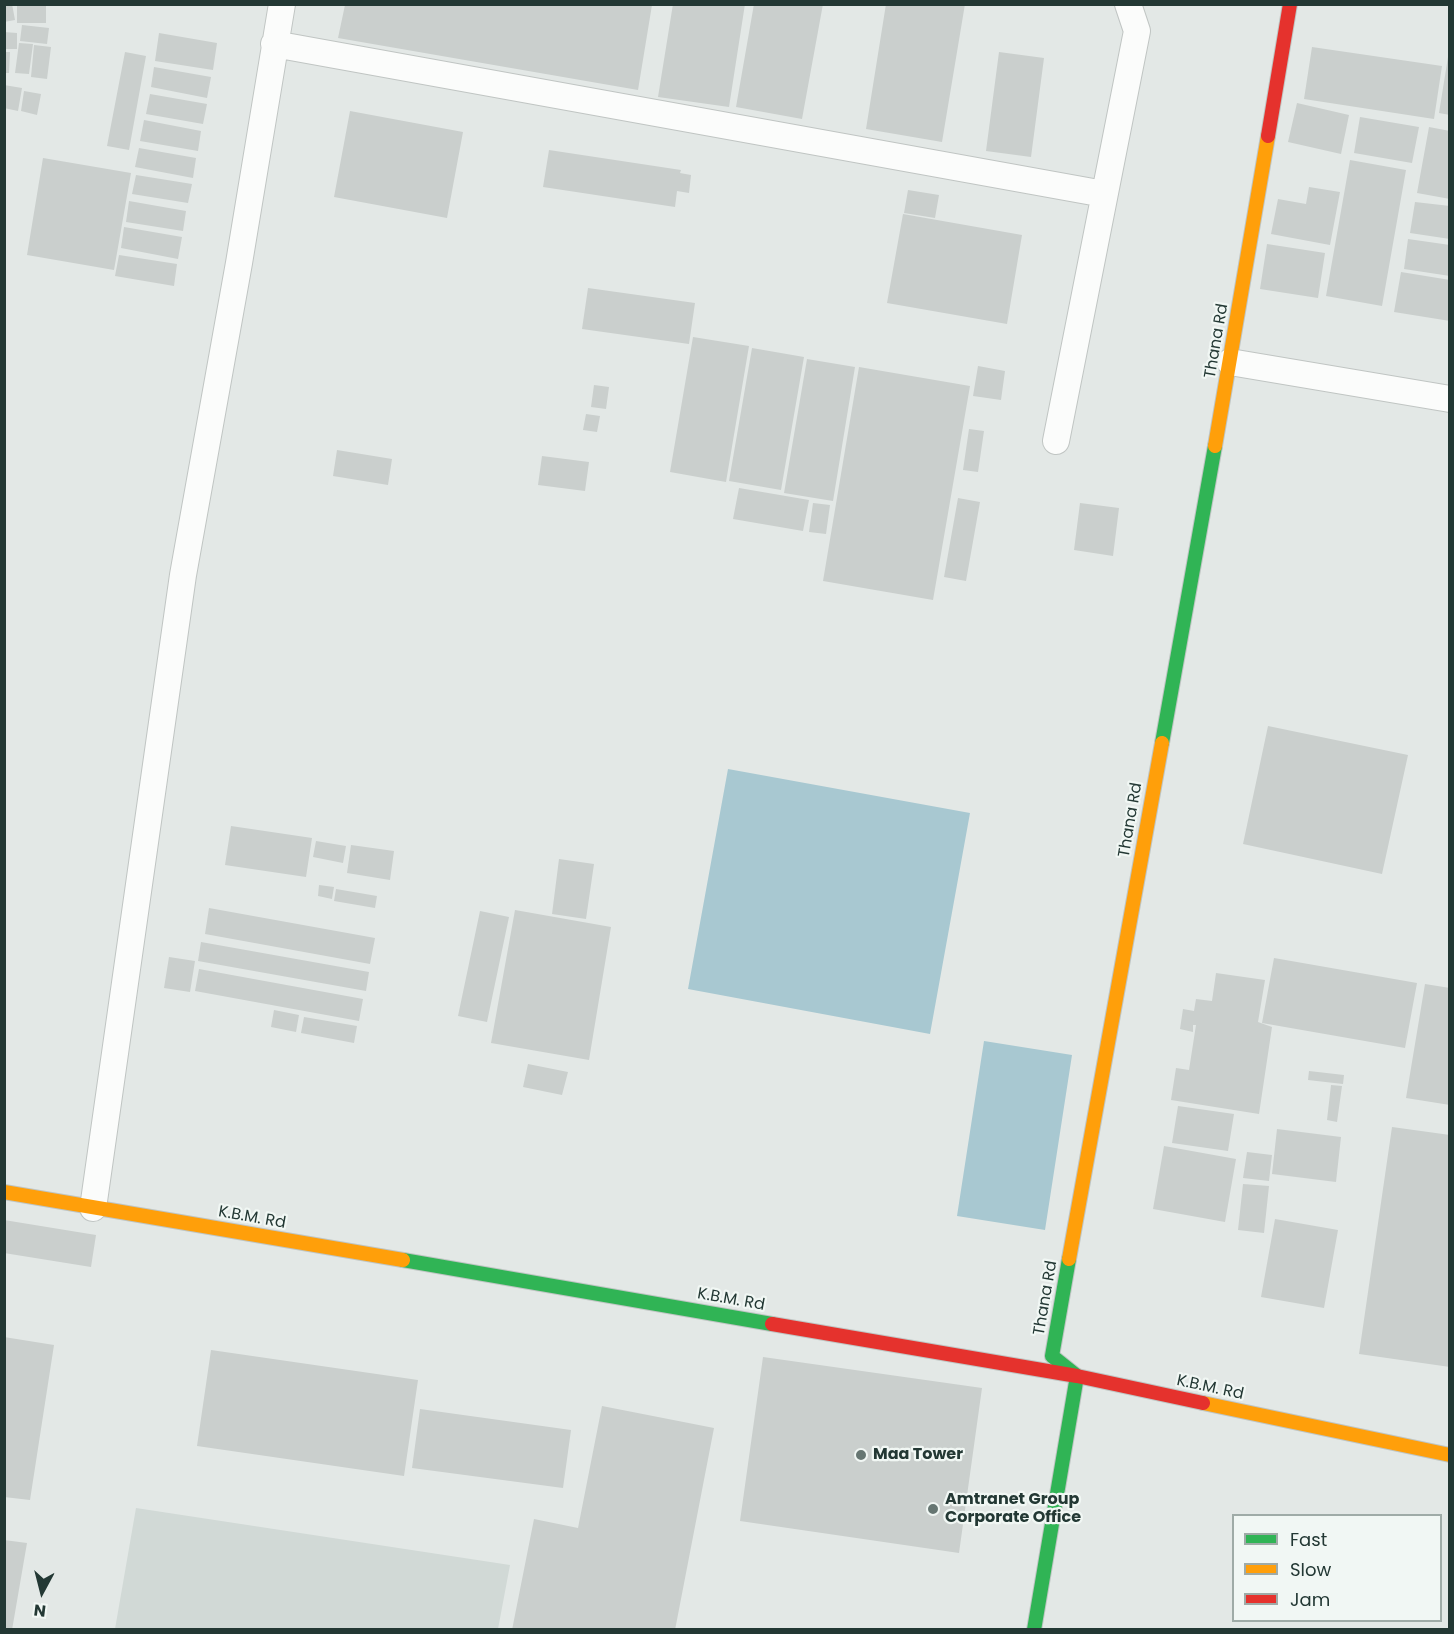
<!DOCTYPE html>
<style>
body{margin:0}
#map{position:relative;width:1454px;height:1634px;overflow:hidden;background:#e3e8e6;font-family:Poppins,sans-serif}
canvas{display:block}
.frame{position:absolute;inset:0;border:6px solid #233834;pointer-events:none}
.legend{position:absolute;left:1232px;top:1514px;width:210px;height:108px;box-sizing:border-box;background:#f1f7f4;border:2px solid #9faba7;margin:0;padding:8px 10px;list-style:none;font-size:18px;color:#233834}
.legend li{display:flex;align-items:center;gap:12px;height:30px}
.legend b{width:30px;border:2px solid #9faba7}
.north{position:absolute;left:12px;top:1562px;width:60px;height:60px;-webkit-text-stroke:4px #f1f7f4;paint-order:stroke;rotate:187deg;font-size:16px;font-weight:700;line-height:24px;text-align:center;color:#233834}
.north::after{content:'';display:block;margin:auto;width:21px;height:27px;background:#233834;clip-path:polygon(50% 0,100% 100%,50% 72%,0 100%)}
</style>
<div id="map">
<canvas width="1454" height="1634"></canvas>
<div class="frame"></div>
<ul class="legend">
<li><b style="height:8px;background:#30b455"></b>Fast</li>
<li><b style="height:8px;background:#ff9f0a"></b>Slow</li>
<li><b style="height:8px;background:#e5322d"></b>Jam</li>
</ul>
<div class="north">N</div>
</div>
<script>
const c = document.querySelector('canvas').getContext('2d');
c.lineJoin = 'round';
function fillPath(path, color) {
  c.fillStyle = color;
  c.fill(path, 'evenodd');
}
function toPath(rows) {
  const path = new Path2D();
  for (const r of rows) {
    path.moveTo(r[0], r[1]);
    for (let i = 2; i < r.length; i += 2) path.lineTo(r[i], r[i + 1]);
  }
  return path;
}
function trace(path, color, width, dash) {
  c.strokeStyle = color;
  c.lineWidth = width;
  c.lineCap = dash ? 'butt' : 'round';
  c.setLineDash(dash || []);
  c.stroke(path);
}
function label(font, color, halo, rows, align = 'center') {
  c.font = font + ' Poppins,sans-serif';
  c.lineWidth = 4.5;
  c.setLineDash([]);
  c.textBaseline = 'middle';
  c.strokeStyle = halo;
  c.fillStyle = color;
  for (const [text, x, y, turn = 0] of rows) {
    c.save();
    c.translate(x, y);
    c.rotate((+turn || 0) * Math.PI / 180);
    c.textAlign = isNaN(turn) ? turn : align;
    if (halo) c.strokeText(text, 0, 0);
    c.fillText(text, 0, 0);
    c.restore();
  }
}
fillPath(toPath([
 [136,1508,510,1565,498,1629,115,1629]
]), '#d1d9d6');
fillPath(toPath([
 [728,769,970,813,930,1034,688,989],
 [984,1041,1072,1055,1045,1230,957,1216]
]), '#a8c8d1');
fillPath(toPath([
 [4,4,12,4,15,20,4,22],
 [17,4,46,4,46,23,17,23],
 [673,4,745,4,729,107,658,97],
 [754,4,823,4,802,119,736,107],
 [886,4,965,4,942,142,866,129],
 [345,5,652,5,638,90,338,38],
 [22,25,49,28,47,44,20,41],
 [4,32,17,33,17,49,4,49],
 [159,33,217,43,213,70,155,61],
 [19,43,33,44,29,74,15,73],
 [34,45,51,47,47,79,31,77],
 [1312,47,1442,66,1434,119,1304,99],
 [5,52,10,52,9,73,5,73],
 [125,52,146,56,129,150,107,146],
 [999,52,1044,58,1031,157,986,151],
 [1448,57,1450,57,1450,115,1439,113],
 [154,67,211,77,207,98,151,87],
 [4,85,22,88,18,111,4,108],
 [24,91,41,94,37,115,21,111],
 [150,94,207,104,203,124,146,114],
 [1297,103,1349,115,1341,154,1288,142],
 [350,111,463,132,447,218,334,197],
 [1360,117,1419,127,1412,163,1354,153],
 [144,120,201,131,198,151,140,141],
 [1429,127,1450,131,1450,199,1417,193],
 [139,148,196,158,193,178,135,167],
 [549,150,681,170,680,173,691,175,689,193,677,191,675,207,543,187],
 [43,158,131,173,114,270,27,255],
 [1350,160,1406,170,1382,306,1326,296],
 [136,175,192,184,188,203,132,194],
 [1309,187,1340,192,1330,245,1271,234,1278,199,1306,204],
 [908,190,939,195,935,218,904,213],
 [129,201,186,211,183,231,126,222],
 [1415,202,1450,206,1450,239,1410,233],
 [903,214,1022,235,1007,324,887,303],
 [124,227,182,237,178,259,121,248],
 [1408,239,1450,245,1450,276,1404,269],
 [1267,244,1325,253,1318,298,1260,289],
 [119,255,177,264,174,286,115,276],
 [1401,272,1450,280,1450,321,1394,312],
 [588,288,695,303,689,344,582,329],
 [693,337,749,346,726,482,670,472],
 [752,348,804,357,781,490,729,481],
 [807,359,855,367,833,501,784,493],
 [978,366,1005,371,1001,400,973,396],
 [859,367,970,386,933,600,823,581],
 [594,385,609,387,606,409,591,407],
 [586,414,600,416,597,432,583,430],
 [969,429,984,431,978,472,963,470],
 [337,450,392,459,388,485,333,476],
 [542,456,589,462,585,491,538,485],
 [739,488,809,500,803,531,733,519],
 [958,498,980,502,966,581,944,577],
 [813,503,830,505,826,534,809,532],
 [1080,503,1119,508,1113,556,1074,550],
 [1268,726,1408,755,1382,874,1243,844],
 [231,826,312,838,306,877,225,865],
 [316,841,346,846,343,863,313,857],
 [351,845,394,851,390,880,347,873],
 [559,859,594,864,586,919,552,914],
 [319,885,334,887,332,899,318,896],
 [336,889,377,896,375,908,334,901],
 [209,908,375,938,370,964,205,934],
 [515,910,611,927,589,1060,491,1043],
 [480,911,509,917,487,1022,458,1016],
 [201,942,369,972,366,991,198,961],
 [169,957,195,961,190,992,164,988],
 [1274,958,1417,983,1405,1048,1262,1023],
 [199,969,363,999,359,1021,195,991],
 [1216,973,1265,980,1258,1022,1272,1027,1259,1114,1171,1100,1176,1068,1189,1070,1196,1025,1193,1025,1193,1032,1180,1029,1183,1009,1194,1011,1196,999,1212,1001],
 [1425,984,1450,988,1450,1105,1406,1098],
 [274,1010,299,1015,296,1032,271,1027],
 [304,1017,357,1026,354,1043,301,1033],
 [528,1064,568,1072,562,1095,523,1087],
 [1309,1071,1344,1075,1343,1084,1308,1080],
 [1331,1085,1342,1086,1337,1122,1327,1120],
 [1178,1106,1234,1114,1228,1151,1172,1143],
 [1392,1127,1450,1135,1450,1367,1359,1354],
 [1277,1129,1341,1137,1336,1182,1272,1174],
 [1164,1146,1236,1159,1225,1222,1153,1209],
 [1247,1152,1272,1155,1269,1181,1243,1178],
 [1243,1184,1269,1186,1264,1233,1238,1230],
 [1275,1219,1338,1230,1324,1308,1261,1297],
 [4,1220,96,1235,91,1267,4,1253],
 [4,1337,54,1345,30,1500,4,1497],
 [211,1350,418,1380,404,1476,197,1446],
 [763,1357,982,1388,959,1553,740,1521],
 [602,1406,714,1428,675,1630,512,1630,534,1519,578,1528],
 [420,1409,571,1430,563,1488,412,1468],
 [4,1540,27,1543,12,1630,4,1630]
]), '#cacfcd');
const street = toPath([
 [274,44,1104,194],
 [1230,362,1450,399],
 [1056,441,1137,31,1128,4],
 [93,1208,183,575,239,263,282,4]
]);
const fast = toPath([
 [1162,743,1215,446],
 [403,1260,772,1324],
 [1034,1630,1077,1376,1052,1356,1069,1259]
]);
const slow = toPath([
 [1215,446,1268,136],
 [4,1192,403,1260],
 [1069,1259,1162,743],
 [1203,1403,1450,1455]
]);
const jam = toPath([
 [1268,136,1290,4],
 [772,1324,1077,1376,1203,1403]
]);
trace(street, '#c0c5c3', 28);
trace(fast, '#bfc5c3', 16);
trace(slow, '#bfc5c3', 16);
trace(jam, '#bfc5c3', 16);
trace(street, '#fbfcfb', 26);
trace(fast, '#30b455', 14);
trace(slow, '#ff9f0a', 14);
trace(jam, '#e5322d', 14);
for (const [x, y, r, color] of [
 [861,1455,6,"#667672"],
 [933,1509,6,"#667672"]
]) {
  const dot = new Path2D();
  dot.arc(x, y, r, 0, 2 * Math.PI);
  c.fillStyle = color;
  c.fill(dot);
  trace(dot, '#f1f7f4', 2);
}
label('16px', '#233834', '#f1f7f4', [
 ["Thana Rd",1217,341,-80],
 ["Thana Rd",1131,820,-80],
 ["K.B.M. Rd",252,1218,10],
 ["Thana Rd",1046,1298,-80],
 ["K.B.M. Rd",731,1300,10],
 ["K.B.M. Rd",1210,1388,12]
]);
label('bold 16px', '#233834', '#f1f7f4', [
 ["Maa Tower",873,1455],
 ["Amtranet Group",945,1500],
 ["Corporate Office",945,1518]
], 'left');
</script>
